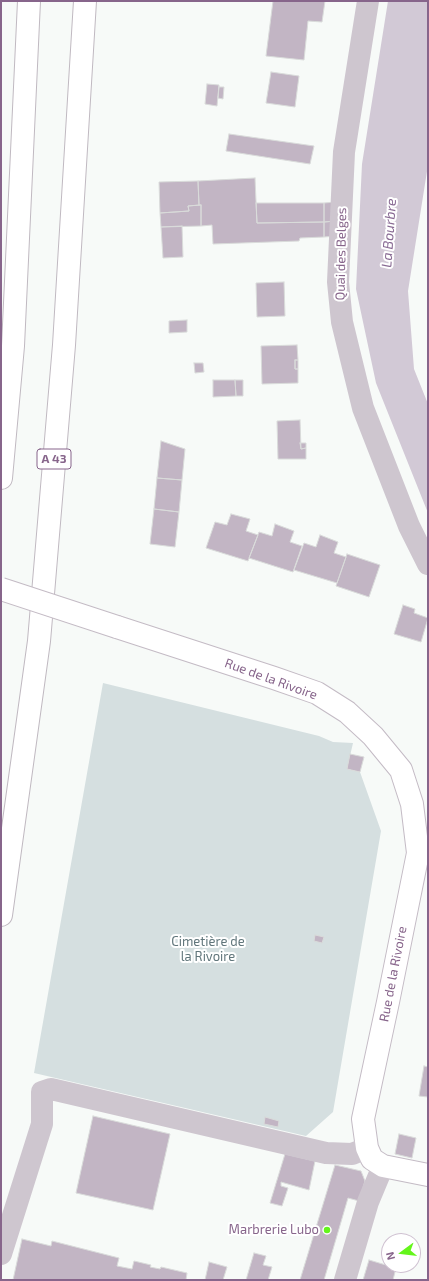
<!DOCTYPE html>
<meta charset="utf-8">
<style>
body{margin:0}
#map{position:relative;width:429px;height:1281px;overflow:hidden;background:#f7faf8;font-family:"Exo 2",sans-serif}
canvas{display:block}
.frame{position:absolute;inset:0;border:2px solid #87658b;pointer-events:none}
.north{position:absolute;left:381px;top:1233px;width:40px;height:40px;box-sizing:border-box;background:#fff;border:1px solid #cfc1d1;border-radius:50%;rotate:255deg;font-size:11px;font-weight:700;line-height:16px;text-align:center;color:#87658b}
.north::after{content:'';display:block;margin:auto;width:14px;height:18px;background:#64f51b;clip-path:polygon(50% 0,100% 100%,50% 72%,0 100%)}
</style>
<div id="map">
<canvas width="429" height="1281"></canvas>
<div class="frame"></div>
<div class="north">N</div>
</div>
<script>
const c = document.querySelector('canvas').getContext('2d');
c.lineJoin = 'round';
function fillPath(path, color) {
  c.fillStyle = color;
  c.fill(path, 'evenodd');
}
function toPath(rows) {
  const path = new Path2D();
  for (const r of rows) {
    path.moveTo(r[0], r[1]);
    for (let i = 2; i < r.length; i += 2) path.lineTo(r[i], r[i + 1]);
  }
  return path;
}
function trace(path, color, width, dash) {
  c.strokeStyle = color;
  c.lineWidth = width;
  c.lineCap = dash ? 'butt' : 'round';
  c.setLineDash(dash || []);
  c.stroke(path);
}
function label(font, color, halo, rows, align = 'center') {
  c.font = font + ' "Exo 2",sans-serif';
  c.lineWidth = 4;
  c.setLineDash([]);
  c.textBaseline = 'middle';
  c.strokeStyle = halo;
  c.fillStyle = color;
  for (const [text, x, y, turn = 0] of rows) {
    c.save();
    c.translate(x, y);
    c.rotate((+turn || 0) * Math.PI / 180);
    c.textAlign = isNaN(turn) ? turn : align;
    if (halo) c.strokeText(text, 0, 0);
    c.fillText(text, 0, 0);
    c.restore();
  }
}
fillPath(toPath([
 [103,683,319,736,333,742,353,743,347,769,360,772,381,831,333,1112,306,1136,34,1073]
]), '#d5dfe0');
fillPath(toPath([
 [388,1,428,1,428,165,408,291,414,369,428,404,428,513,376,383,356,289,362,164]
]), '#d2c9d6');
const building = toPath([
 [273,1,325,1,322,22,308,21,304,60,266,56,273,1],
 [271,72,299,76,295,107,266,103,271,72],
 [207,84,219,85,217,106,205,104,207,84],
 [219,87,224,87,223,99,218,98,219,87],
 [229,134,314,146,310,164,226,151,229,134],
 [255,178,257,223,324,222,324,237,300,238,299,241,213,244,212,225,201,226,201,205,199,205,198,181,255,178],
 [198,181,199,205,188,206,189,211,160,213,159,182,198,181],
 [336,202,336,221,324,222,324,203,336,202],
 [256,203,324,203,324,222,257,223,256,203],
 [201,205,201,226,161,227,160,213,189,211,188,206,201,205],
 [336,221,336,236,324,237,324,222,336,221],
 [182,226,183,257,163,258,161,227,182,226],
 [284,282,285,316,257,317,256,283,284,282],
 [187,320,187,332,169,333,169,321,187,320],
 [297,345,298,360,295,360,295,369,298,369,298,383,262,384,261,346,297,345],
 [295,360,298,360,298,369,295,369,295,360],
 [194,363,203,363,204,372,195,373,194,363],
 [213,380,235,380,236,396,213,397,213,380],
 [235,380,243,380,243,396,236,396,235,380],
 [300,420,301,449,306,448,306,459,278,459,277,421,300,420],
 [161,441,185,449,182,480,157,478,161,441],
 [300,443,306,443,306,448,301,449,300,443],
 [157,478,182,480,179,512,154,509,157,478],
 [154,509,179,512,175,547,150,544,154,509],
 [231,514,250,519,246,531,258,535,248,561,206,548,215,522,227,525,231,514],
 [275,524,294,531,290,542,302,546,293,572,249,558,259,532,272,536,275,524],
 [320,535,338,542,334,553,346,557,337,583,294,570,304,543,316,547,320,535],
 [347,554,380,565,369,597,336,586,347,554],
 [403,605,415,609,414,613,428,618,421,642,394,634,403,605],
 [350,754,364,757,360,772,347,769,350,754],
 [315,935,324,937,322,943,314,941,315,935],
 [424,1066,428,1067,428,1097,419,1096,424,1066],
 [93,1116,170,1134,153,1210,76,1193,93,1116],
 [265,1117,279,1121,278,1127,264,1124,265,1117],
 [399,1134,416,1138,412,1158,395,1154,399,1134],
 [285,1154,315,1161,309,1190,281,1182,281,1186,288,1188,282,1206,270,1203,285,1154],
 [335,1165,361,1171,365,1181,359,1201,348,1198,324,1280,300,1280,335,1165],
 [22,1239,51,1246,52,1241,119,1258,117,1266,132,1269,134,1261,151,1265,150,1267,160,1269,161,1267,187,1273,186,1280,13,1280,22,1239],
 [254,1253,266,1256,263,1265,272,1267,268,1280,246,1280,254,1253],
 [369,1260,396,1268,393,1280,363,1280,369,1260],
 [209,1262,227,1267,223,1280,205,1280,209,1262]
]);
fillPath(building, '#c2b5c4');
trace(building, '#d9dbda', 1);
const secondary = toPath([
 [117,627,274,678,317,693,347,712,373,736,401,770,412,804,418,853,388,1002,363,1119,367,1148,372,1159,383,1166,428,1175]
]);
const highway = toPath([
 [1,478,13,346,29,1],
 [1,915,39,641,64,345,85,1]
]);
trace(secondary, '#c4bbc5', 24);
trace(highway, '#c0b9c1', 24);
trace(toPath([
 [368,1,344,152,338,282,342,322,363,408,409,526,428,564],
 [1,1254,42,1124,42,1092,51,1089,326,1153,352,1154,367,1148],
 [345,1280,368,1202,383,1166]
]), '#cec6cf', 22);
trace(secondary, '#fff', 22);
trace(highway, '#fff', 22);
const secondaryBridge = toPath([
 [1,589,117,627]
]);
trace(secondaryBridge, '#c4bbc5', 24, []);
trace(secondaryBridge, '#fff', 22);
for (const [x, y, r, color] of [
 [327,1230,4,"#64f51b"]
]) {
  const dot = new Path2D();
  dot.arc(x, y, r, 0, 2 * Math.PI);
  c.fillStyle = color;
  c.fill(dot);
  trace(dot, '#fff', 1.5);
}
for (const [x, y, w] of [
 [54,459,34]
]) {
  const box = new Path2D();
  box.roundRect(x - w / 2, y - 10, w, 20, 3);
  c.fillStyle = '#fff';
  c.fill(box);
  trace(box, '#87658b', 1);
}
label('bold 12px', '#87658b', null, [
 ["A 43",54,459]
]);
label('13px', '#87658b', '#fff', [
 ["Quai des Belges",341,254,-89],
 ["Rue de la Rivoire",271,679,20],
 ["Rue de la Rivoire",393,974,-79]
]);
label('13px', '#61767b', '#fff', [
 ["Cimetière de",208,942],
 ["la Rivoire",208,957]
]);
label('13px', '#87658b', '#fff', [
 ["Marbrerie Lubo",319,1230]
], 'right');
label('italic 14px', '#896b94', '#fff', [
 ["La Bourbre",389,233,-86]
]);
</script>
